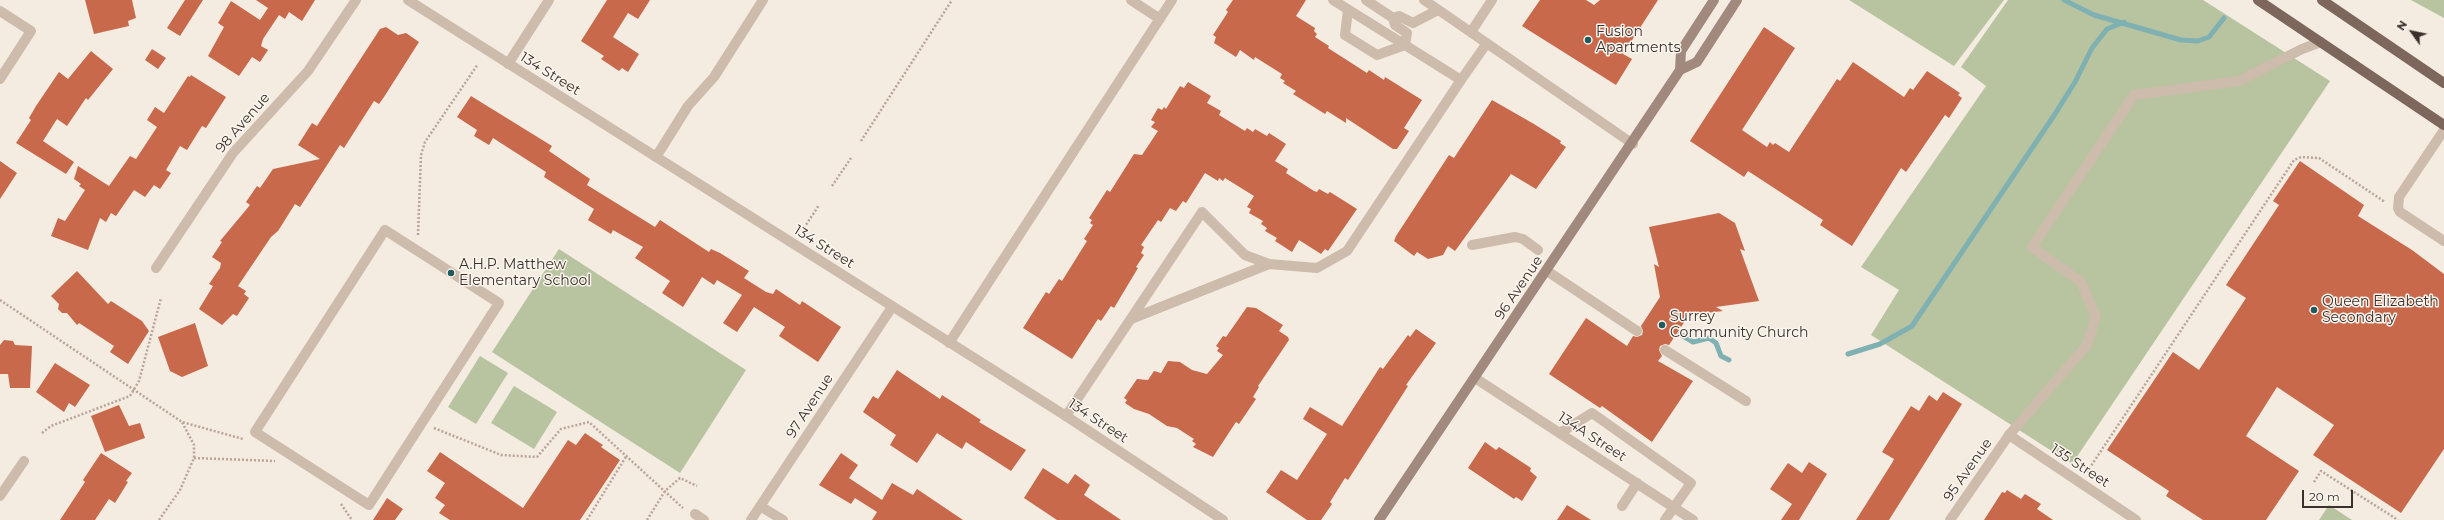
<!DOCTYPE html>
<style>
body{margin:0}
#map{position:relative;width:2444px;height:520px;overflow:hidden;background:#f4ebe1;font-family:Montserrat,sans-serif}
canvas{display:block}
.north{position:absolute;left:2392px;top:12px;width:40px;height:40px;-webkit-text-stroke:3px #fbf5ee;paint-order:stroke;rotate:303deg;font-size:11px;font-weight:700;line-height:16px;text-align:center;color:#3b302b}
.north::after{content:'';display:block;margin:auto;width:14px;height:18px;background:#3b302b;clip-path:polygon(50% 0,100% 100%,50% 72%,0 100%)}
.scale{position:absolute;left:2302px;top:490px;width:51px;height:18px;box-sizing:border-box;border:2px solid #3b302b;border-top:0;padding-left:5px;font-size:12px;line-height:14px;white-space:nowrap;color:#3b302b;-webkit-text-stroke:3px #fbf5ee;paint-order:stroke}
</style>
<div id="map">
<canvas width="2444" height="520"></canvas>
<div class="north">N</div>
<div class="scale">20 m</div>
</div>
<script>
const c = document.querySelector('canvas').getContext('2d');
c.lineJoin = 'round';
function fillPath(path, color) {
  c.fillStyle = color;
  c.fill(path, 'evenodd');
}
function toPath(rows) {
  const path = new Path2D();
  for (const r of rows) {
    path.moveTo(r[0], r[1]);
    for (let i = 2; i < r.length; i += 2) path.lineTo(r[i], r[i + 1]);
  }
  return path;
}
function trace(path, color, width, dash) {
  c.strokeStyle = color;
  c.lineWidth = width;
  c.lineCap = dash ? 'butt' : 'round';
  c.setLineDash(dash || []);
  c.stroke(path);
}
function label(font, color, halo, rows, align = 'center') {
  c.font = font + ' Montserrat,sans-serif';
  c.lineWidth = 3;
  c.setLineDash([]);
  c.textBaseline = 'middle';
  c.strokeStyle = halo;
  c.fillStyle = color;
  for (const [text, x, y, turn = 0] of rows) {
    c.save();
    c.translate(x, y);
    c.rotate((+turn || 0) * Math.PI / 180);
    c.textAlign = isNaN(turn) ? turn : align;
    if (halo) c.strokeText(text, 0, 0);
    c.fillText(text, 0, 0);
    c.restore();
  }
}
fillPath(toPath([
 [1849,0,2004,0,1954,66],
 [2008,0,2203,0,2330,81,2072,464,1871,335,1899,290,1861,267,1986,86,1961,67],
 [2411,0,2444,0,2444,18],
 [559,249,746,370,680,473,492,352],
 [480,356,508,373,476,424,448,407],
 [514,386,557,412,534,449,491,423],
 [2329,505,2352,520,2319,520]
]), '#b8c4a0');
trace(toPath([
 [2064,0,2094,15,2181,40,2198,41,2209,37,2224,18],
 [1680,334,1693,342,1709,338,1716,343,1721,356,1729,360],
 [1848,354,1880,344,1912,326,2055,114,2075,82,2092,48,2107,29,2124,22]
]), '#7fb0b2', 5);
fillPath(toPath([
 [85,0,132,0,136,18,128,21,129,26,94,34],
 [185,0,203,0,180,36,167,28],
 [256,0,315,0,302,21,289,12,285,19,279,15,263,39,261,46,268,50,260,62,252,57,239,76,208,56,224,27,218,23,231,1,260,20,268,8],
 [607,0,650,0,638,19,628,13,613,37,639,54,628,72,622,68,619,71,601,59,604,56,581,41],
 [1233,0,1306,0,1296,16,1315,28,1314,31,1317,34,1315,37,1329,46,1328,48,1367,73,1369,70,1384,80,1385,77,1422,100,1404,128,1409,131,1397,149,1393,149,1346,118,1346,123,1327,111,1325,114,1293,94,1296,91,1283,83,1285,81,1280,78,1282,74,1255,57,1254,60,1240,50,1236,57,1214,43,1216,37,1213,35,1228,12,1226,10],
 [1540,0,1586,0,1594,5,1600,0,1658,0,1623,54,1632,59,1616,85,1522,26],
 [386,27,398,35,406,33,419,42,384,97,379,104,374,101,344,148,340,145,300,207,295,204,278,231,271,237,238,286,246,291,244,294,249,298,237,316,233,314,222,325,199,309,213,286,209,284,220,268,221,263,212,257,222,242,220,241,250,205,246,202,257,186,260,188,273,169,320,159,298,145,312,123,317,126,380,29],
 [1764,27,1795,48,1742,130,1767,147,1770,142,1773,145,1775,143,1789,152,1837,79,1840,81,1853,62,1904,97,1910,88,1913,90,1927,71,1960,93,1958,95,1962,98,1949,118,1945,115,1906,172,1901,168,1852,246,1820,225,1823,220,1748,171,1744,177,1690,141],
 [152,49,166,58,158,69,145,60],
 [91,51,113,69,88,100,86,98,67,126,57,119,43,141,74,162,66,174,16,143,31,120,29,118,36,106,59,72,68,79],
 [191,75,226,97,206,128,202,126,187,150,180,146,166,170,171,173,160,189,154,185,145,197,134,190,116,216,111,213,106,222,100,218,88,250,51,236,58,218,65,221,85,190,79,186,81,184,74,179,78,166,109,186,130,156,136,159,157,127,147,120,155,107,164,113,188,76,190,77],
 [1188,82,1211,96,1207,103,1221,111,1219,115,1245,131,1247,128,1253,132,1255,129,1267,136,1269,133,1286,144,1275,161,1288,169,1286,173,1314,191,1317,192,1319,189,1328,194,1330,192,1357,209,1328,251,1325,249,1321,254,1299,240,1292,252,1275,241,1277,238,1265,231,1267,228,1261,224,1263,221,1249,213,1251,209,1247,207,1254,196,1225,178,1223,181,1219,178,1218,181,1205,173,1186,203,1183,201,1176,211,1170,208,1161,222,1158,220,1156,223,1141,245,1144,247,1141,253,1144,255,1136,267,1138,268,1114,308,1111,306,1101,321,1098,319,1072,359,1023,328,1046,292,1049,294,1059,279,1062,281,1087,241,1084,239,1093,225,1090,223,1092,220,1089,218,1107,190,1110,192,1134,154,1142,155,1158,131,1151,127,1155,122,1151,120,1158,108,1162,110,1164,107,1166,109,1180,86,1184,88],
 [471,96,552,146,549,151,590,179,587,185,655,227,660,220,709,252,711,249,720,253,749,271,744,278,766,292,773,294,776,289,800,305,802,301,841,327,818,362,779,336,785,327,754,307,737,332,723,323,742,295,717,280,714,285,702,277,683,307,662,293,670,281,635,258,643,247,613,230,611,234,588,220,594,209,544,177,546,172,493,138,489,145,474,136,477,130,457,117],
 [1492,100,1534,124,1561,141,1560,143,1566,147,1536,189,1511,174,1455,251,1448,246,1443,255,1428,259,1417,252,1414,256,1394,241,1396,236,1449,155,1454,158],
 [0,161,17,173,0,199],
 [2300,161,2364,205,2358,216,2412,250,2444,274,2444,449,2401,513,2313,455,2334,425,2277,387,2246,436,2299,471,2266,520,2203,520,2166,496,2169,491,2107,450,2173,352,2199,370,2246,298,2226,285,2279,205,2273,201],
 [1719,213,1735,223,1745,251,1740,249,1759,301,1716,307,1723,311,1689,315,1669,345,1665,344,1660,346,1659,350,1662,356,1658,361,1693,381,1652,442,1602,406,1600,408,1549,374,1586,318,1627,346,1633,336,1637,337,1642,335,1643,331,1641,326,1660,297,1654,264,1659,267,1649,227],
 [77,271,108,304,111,301,142,321,149,331,128,364,110,352,114,346,79,323,77,325,67,313,62,313,58,309,59,304,51,296],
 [1247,307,1256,308,1283,325,1279,331,1288,337,1289,340,1258,386,1259,387,1253,397,1256,399,1239,424,1236,422,1213,457,1193,447,1196,444,1192,441,1194,439,1177,428,1167,426,1149,414,1134,409,1125,403,1127,400,1124,398,1137,379,1148,380,1154,371,1161,373,1168,361,1180,362,1192,370,1207,374,1223,355,1217,351,1219,348,1216,346,1223,336,1226,337],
 [195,323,208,366,182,377,170,371,158,337],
 [1416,329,1436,343,1406,385,1408,386,1348,480,1345,478,1330,502,1332,504,1321,520,1307,520,1266,492,1281,470,1297,480,1327,434,1303,419,1310,407,1342,426,1380,367,1383,369,1408,335,1410,337],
 [4,340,13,341,15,345,32,346,30,388,10,388,8,374,0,374,0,345],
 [55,363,90,385,75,407,69,403,64,412,36,392],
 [897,370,940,399,942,395,981,420,979,422,1026,450,1011,471,966,442,962,449,937,433,917,463,890,445,896,435,863,412,873,396,878,399],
 [1943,392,1962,404,1889,520,1856,520,1892,463,1894,459,1882,452,1911,406,1919,411,1929,395,1937,401],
 [119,405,129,426,140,423,145,438,105,452,91,416],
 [585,433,603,445,601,447,620,460,580,520,450,520,439,513,445,505,435,498,445,483,427,471,440,452,523,508,568,440,576,445],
 [1485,442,1496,450,1499,447,1531,468,1530,471,1537,477,1522,501,1516,497,1514,499,1468,468],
 [101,453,132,473,126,481,128,482,115,503,109,499,95,520,60,520,85,482,83,480],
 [841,453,858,465,849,478,882,500,892,483,913,495,917,489,963,520,872,520,877,512,855,498,851,504,819,485],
 [1809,462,1827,474,1799,520,1781,520,1792,504,1770,489,1788,463,1802,473],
 [1043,468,1068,484,1075,474,1090,485,1084,495,1121,520,1057,520,1024,498],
 [2007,490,2021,499,2025,494,2041,504,2037,509,2053,520,1984,520,2002,492,2005,493],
 [387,498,403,509,395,520,373,520],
 [1567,505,1591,520,1557,520]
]), '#c8694b');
trace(toPath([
 [861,141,952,0],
 [832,186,851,158],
 [804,228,819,205],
 [418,235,421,155,425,142,478,64],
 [0,300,182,422,243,439],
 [434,428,501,455,537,457,561,429,589,422,683,508],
 [42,433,51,426,130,396,139,381,161,298],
 [194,458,275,461],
 [2087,472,2294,160,2301,157,2319,158,2385,202],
 [2314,482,2321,471,2398,520],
 [341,504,352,520],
 [159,520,180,490,194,458,194,445,182,422],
 [587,520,627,455],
 [647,520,665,491,680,478,697,486]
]), '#b9a596', 2.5, [2, 2]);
trace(toPath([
 [1131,0,1160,19],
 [1424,0,1633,144],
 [1348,10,1345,35,1377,55,1405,45,1407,33,1395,25,1393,18,1366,0],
 [1393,18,1399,16,1413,23,1436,11],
 [1471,32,1492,0],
 [1461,80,1487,43],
 [2444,130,2399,197,2398,208,2400,212,2444,241],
 [656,157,688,106,714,77,763,0],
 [1472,245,1515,237,1523,239,1538,250],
 [1547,271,1637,331],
 [1131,319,1269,264],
 [949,343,1172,0],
 [1665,350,1746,401],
 [1066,416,1202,212,1245,255,1269,264,1317,268,1347,251,1461,80,1333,0],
 [1560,433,1592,413,1691,483,1665,520],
 [2009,435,2087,345,2096,317,2081,282,2032,247,2134,95,2239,81,2302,49,2321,42],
 [1622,506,1637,483],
 [695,514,704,520]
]), '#cdbbac', 10);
trace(toPath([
 [385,230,499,303,369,505,255,432,385,230]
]), '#cdbbac', 10);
trace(toPath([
 [0,11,31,31,0,79],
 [156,268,233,153,308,71,356,0],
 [1475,378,1693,520],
 [0,496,24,461],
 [760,506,783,520],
 [751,520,892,307],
 [1950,520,2009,435,2136,520]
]), '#cdbbac', 10);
trace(toPath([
 [408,0,1066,416,1223,520],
 [508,64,549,0]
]), '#cdbbac', 10);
trace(toPath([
 [1680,70,1697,62,1737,0],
 [1379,520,1676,76,1680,70,1681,51,1714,0]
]), '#a18a7d', 10);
trace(toPath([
 [2258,0,2444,125],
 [2322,0,2444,83]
]), '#7d675c', 10);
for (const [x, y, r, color] of [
 [1588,40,4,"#1f5a5e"],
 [451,273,4,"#1f5a5e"],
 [2314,310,4,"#1f5a5e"],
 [1662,325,4,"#1f5a5e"]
]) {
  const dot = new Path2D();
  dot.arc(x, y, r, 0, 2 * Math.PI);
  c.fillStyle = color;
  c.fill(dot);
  trace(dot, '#fbf5ee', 1.5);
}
label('14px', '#3b302b', '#fbf5ee', [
 ["Fusion",1596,32],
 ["Apartments",1596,48],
 ["A.H.P. Matthew",459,265],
 ["Elementary School",459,281],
 ["Queen Elizabeth",2322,302],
 ["Secondary",2322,318],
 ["Surrey",1670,317],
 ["Community Church",1670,333]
], 'left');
label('14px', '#3b302b', '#fbf5ee', [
 ["134 Street",550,74,32],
 ["98 Avenue",243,123,-49],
 ["134 Street",824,247,32],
 ["96 Avenue",1519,288,-56],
 ["97 Avenue",810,406,-57],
 ["134 Street",1098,421,33],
 ["134A Street",1592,437,33],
 ["135 Street",2080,466,33],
 ["95 Avenue",1968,470,-55]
]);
</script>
